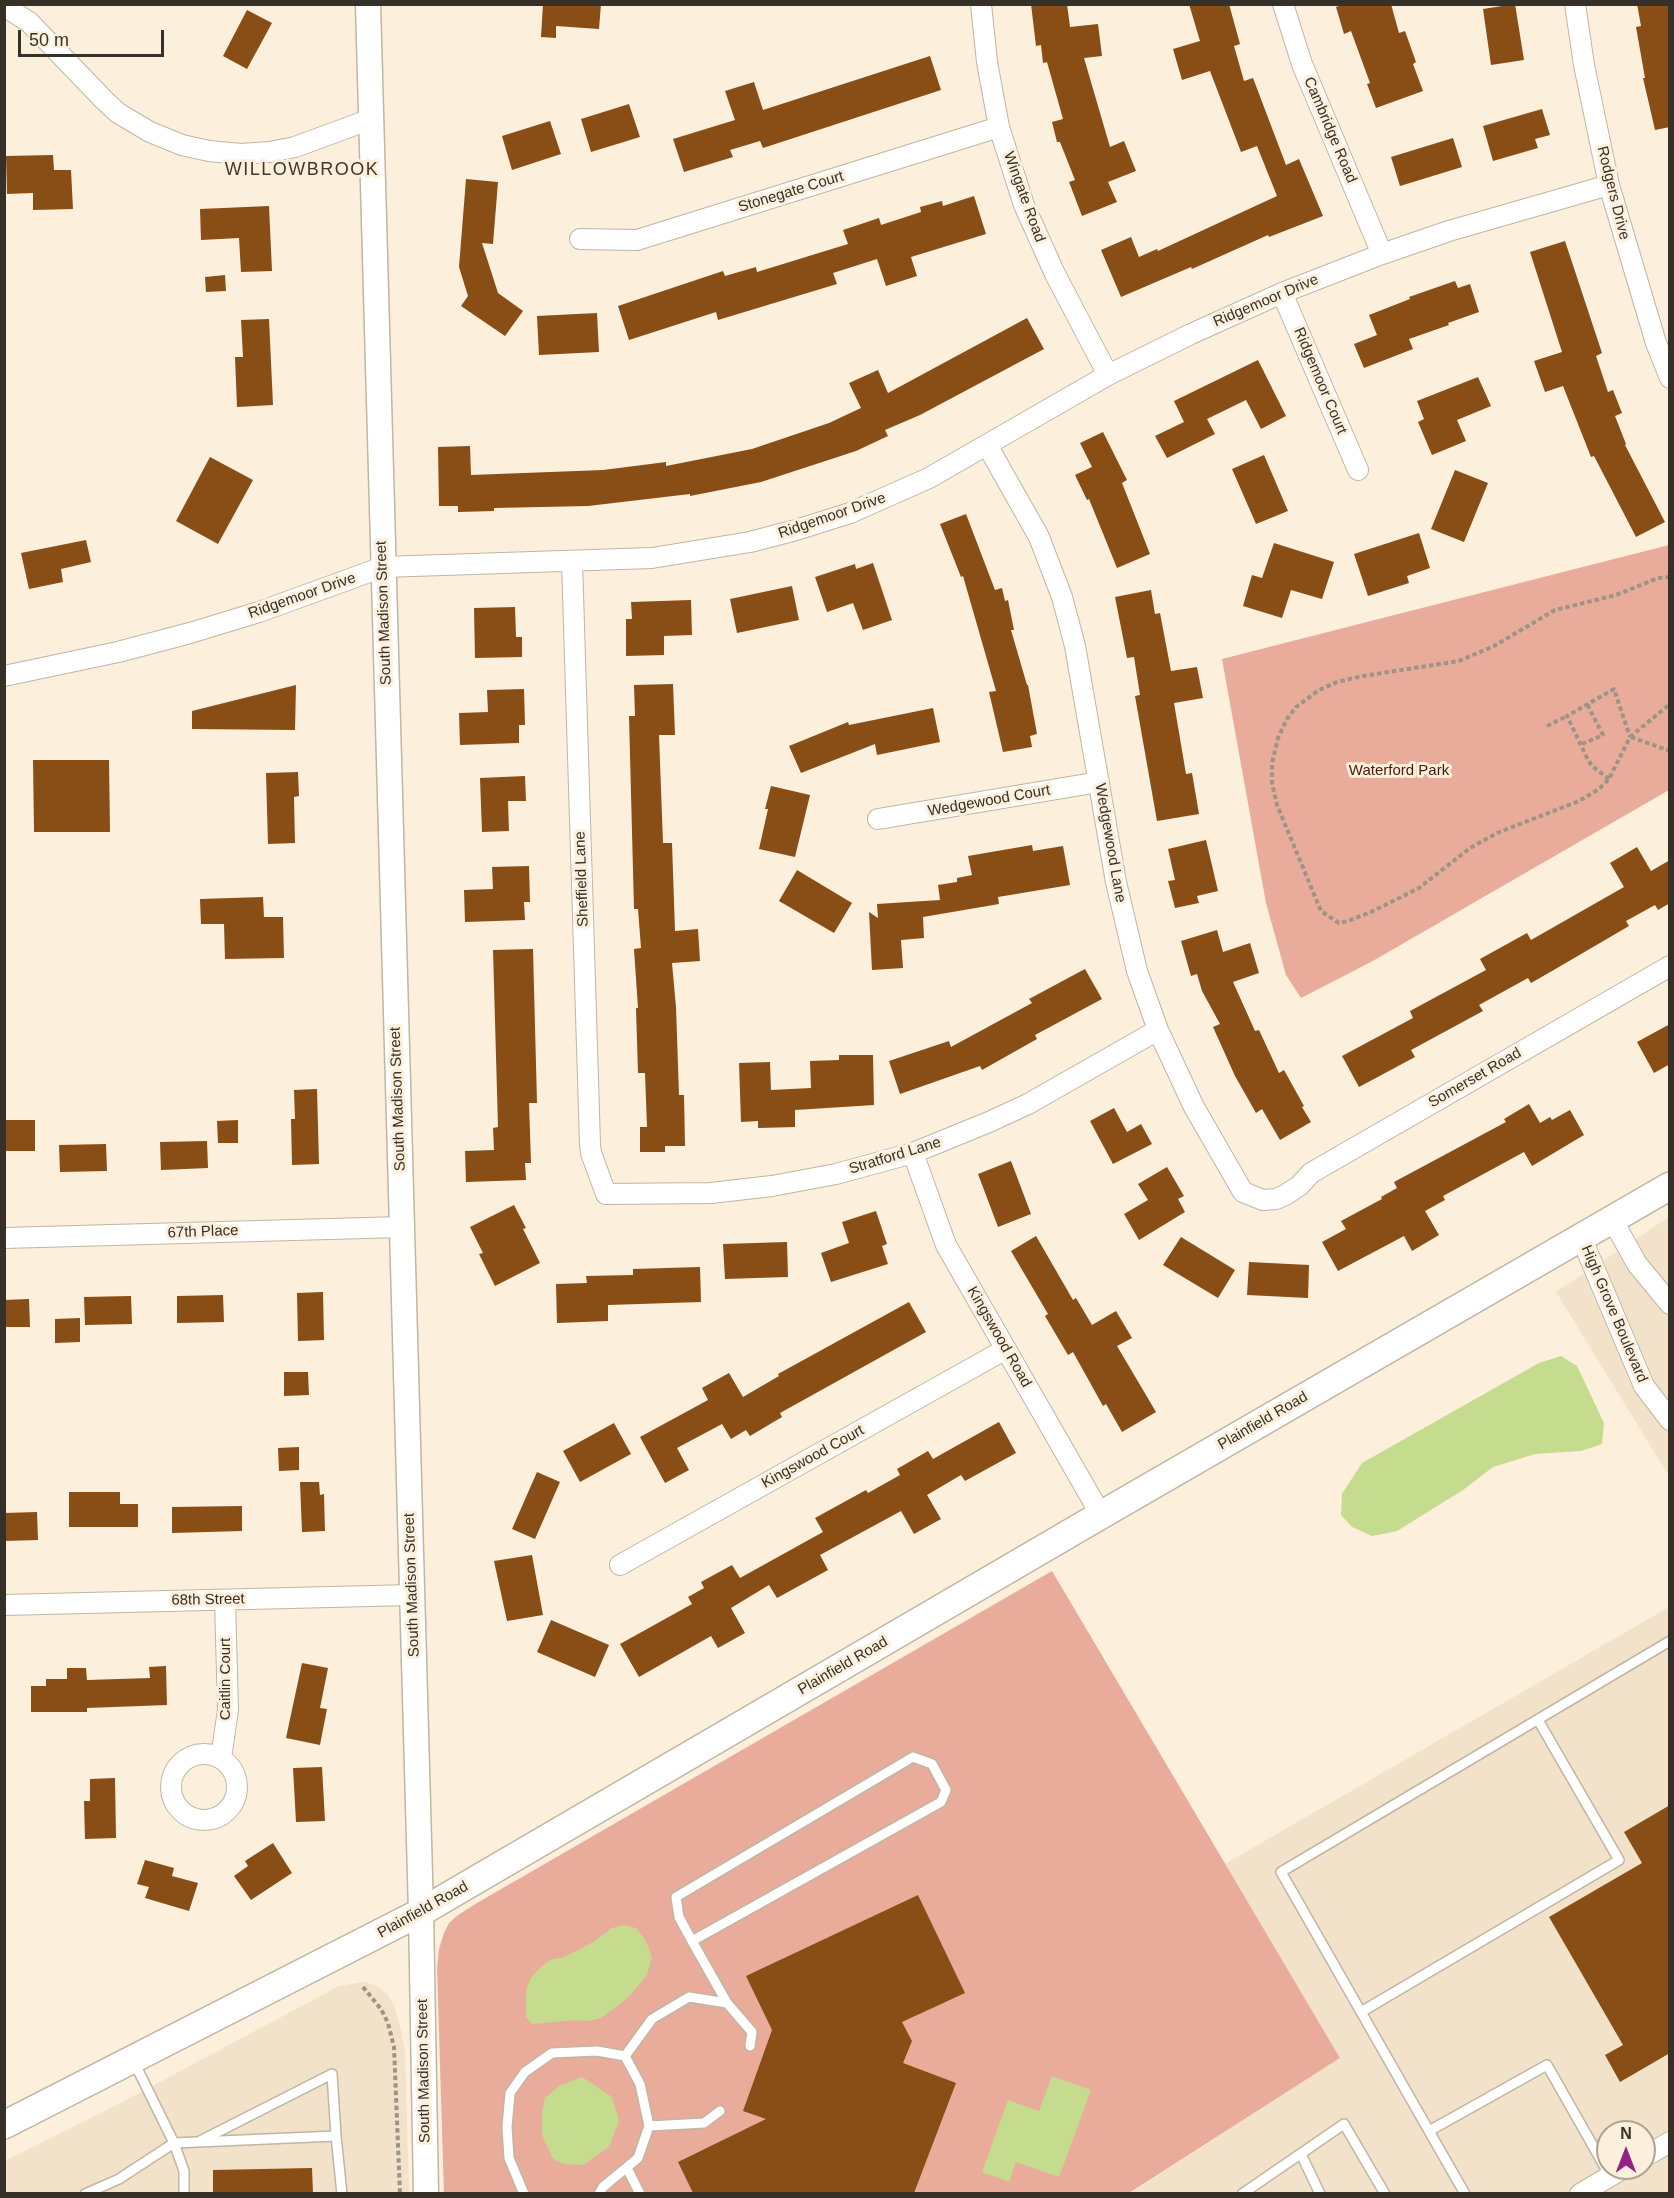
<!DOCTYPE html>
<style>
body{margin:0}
#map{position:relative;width:1674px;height:2198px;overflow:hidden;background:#fcefdc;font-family:Arial,sans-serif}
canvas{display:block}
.frame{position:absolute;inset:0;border:6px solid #353129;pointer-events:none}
.north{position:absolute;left:1596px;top:2120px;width:60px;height:60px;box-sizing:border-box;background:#fcefdc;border:2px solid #aca394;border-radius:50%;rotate:0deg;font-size:16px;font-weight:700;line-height:24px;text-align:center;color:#353129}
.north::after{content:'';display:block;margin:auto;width:21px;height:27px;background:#932486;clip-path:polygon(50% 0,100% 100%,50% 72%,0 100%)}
.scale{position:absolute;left:18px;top:30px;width:146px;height:27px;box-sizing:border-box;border:3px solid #353129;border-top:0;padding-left:8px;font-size:18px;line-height:21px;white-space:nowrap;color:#353129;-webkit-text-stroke:4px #fcefdc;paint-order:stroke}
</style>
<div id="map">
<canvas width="1674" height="2198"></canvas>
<div class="frame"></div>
<div class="north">N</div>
<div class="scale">50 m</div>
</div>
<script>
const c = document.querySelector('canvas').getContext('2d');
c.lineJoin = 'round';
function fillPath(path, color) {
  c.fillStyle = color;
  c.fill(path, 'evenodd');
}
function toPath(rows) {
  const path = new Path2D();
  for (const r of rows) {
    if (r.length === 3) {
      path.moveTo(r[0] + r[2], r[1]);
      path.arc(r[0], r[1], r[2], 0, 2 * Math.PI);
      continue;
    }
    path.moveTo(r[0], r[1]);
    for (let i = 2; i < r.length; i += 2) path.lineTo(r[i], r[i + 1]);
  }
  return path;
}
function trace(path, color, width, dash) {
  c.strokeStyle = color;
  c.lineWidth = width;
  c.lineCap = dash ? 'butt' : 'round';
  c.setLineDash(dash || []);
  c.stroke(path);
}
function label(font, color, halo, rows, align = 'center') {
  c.font = font + ' Arial,sans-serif';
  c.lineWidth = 6;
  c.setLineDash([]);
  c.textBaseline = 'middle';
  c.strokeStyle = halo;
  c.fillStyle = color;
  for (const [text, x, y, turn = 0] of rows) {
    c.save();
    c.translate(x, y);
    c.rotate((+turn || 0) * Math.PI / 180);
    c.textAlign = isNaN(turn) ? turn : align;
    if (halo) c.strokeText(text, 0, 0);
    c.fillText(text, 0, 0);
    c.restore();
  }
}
fillPath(toPath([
 [1669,1217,1669,1476,1556,1292],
 [1669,1607,1669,2193,1129,2194,1340,2058,1225,1864],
 [1608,2132,1644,2132,1644,2168,1608,2168],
 [364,1982,377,1986,388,1995,395,2008,401,2030,405,2052,409,2193,5,2194,5,2161,115,2106,339,1986]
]), '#f2e2c9');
fillPath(toPath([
 [1669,545,1669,790,1371,962,1301,998,1286,975,1266,903,1222,659],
 [1052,1571,1340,2058,1129,2193,444,2194,437,1968,439,1949,444,1933,449,1923,458,1915,477,1903]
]), '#e9ac9b');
fillPath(toPath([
 [1561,1356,1577,1366,1604,1423,1602,1444,1581,1451,1535,1454,1493,1467,1463,1490,1397,1531,1372,1536,1352,1527,1341,1515,1342,1494,1362,1463,1539,1363],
 [624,1925,636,1928,646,1941,652,1957,647,1975,629,1997,601,2018,588,2021,576,2020,532,2024,526,2017,526,1990,530,1979,541,1967,550,1960,564,1957,593,1942,612,1928],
 [1052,2076,1091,2090,1059,2177,1016,2162,1009,2182,982,2172,1008,2100,1039,2111],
 [582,2077,612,2097,619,2121,609,2147,583,2165,564,2164,553,2159,542,2135,542,2112,545,2098,559,2086]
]), '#c5db8d');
fillPath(toPath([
 [543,4,601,4,599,29,556,26,556,38,541,37],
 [1031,4,1067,4,1070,27,1098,24,1102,56,1084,58,1110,147,1124,141,1136,171,1108,182,1117,202,1082,216,1069,182,1075,180,1060,142,1057,142,1052,122,1063,119,1047,62,1043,63,1041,45,1036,46],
 [1189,4,1229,4,1240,44,1234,46,1244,81,1253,78,1286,165,1299,159,1323,216,1269,237,1268,235,1192,269,1191,267,1121,297,1101,250,1131,237,1139,257,1157,249,1158,251,1277,196,1257,146,1241,152,1210,71,1182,80,1173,49,1200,41],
 [1345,4,1391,4,1399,33,1405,31,1416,62,1413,64,1423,91,1376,108,1367,84,1370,83,1351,31,1344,34,1336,7],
 [1515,4,1524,60,1491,65,1483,9],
 [1637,4,1670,4,1670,127,1655,130,1643,78,1645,78,1636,27,1641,26],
 [247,10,272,23,247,69,223,56],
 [930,56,941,90,763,148,760,141,730,150,733,157,684,172,673,139,735,120,725,91,754,82,763,110],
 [629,104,640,137,591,152,581,119],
 [1542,109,1550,135,1535,139,1538,148,1493,161,1483,126],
 [550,121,561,154,512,170,502,136],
 [1453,138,1462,167,1400,186,1391,157],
 [53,155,54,170,71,170,73,209,33,210,33,193,7,194,6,156],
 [466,179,498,182,493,244,482,243,498,293,523,311,505,336,461,306,468,296,459,267],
 [974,196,986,234,911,257,917,276,886,286,877,259,833,273,837,284,718,320,716,312,629,340,618,306,723,271,725,276,756,267,757,272,848,244,843,230,879,218,881,225,921,212,920,207,942,201,943,206],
 [269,206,272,271,241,272,239,238,201,240,200,209],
 [1565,241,1602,353,1596,356,1608,392,1613,390,1622,413,1615,416,1626,444,1625,445,1665,522,1636,537,1594,456,1591,457,1563,386,1545,392,1534,361,1562,352,1530,252],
 [225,275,226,291,206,292,205,277],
 [1455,281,1458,288,1470,284,1479,312,1448,323,1449,325,1409,339,1413,349,1364,368,1354,344,1377,335,1369,315,1410,299,1409,297],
 [597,313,599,352,539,355,537,316],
 [1027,318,1044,349,920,415,885,430,888,436,856,451,761,482,690,496,690,494,588,506,494,508,494,511,458,512,458,506,439,506,438,447,470,446,471,475,603,470,666,462,666,466,752,449,829,423,861,408,849,383,878,370,888,393],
 [269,319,273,405,237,407,235,357,243,357,241,320],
 [1258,360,1286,416,1261,429,1246,400,1207,419,1215,434,1167,458,1155,436,1184,422,1174,401],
 [1478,377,1491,406,1457,420,1466,441,1432,455,1418,422,1424,419,1417,401],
 [1103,432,1127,480,1122,483,1150,554,1117,568,1089,499,1087,500,1075,475,1092,467,1080,443],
 [1264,455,1288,511,1256,524,1232,469],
 [210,457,253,480,218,544,176,521],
 [1455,470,1488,483,1464,542,1431,529],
 [966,514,995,590,1002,588,1005,601,1008,600,1014,630,1011,630,1027,685,1028,685,1037,734,1030,736,1032,747,1003,752,989,692,996,691,963,576,961,577,940,524],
 [1419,533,1430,568,1407,576,1409,583,1368,596,1354,554],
 [86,540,91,562,61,569,63,582,29,589,21,553],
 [1274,543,1334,562,1322,599,1291,590,1282,618,1243,606,1252,575,1262,578],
 [873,563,892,620,863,630,853,603,827,612,815,577,855,564,856,569],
 [792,586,799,620,737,633,730,599],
 [1151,590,1155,614,1160,613,1171,671,1197,667,1203,698,1174,703,1186,774,1192,773,1199,814,1157,821,1135,696,1140,695,1134,657,1127,658,1115,597],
 [691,600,692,635,664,636,664,655,626,656,626,619,632,619,631,602],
 [515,607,516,637,522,637,522,657,475,658,474,608],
 [673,684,675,735,659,735,663,843,672,843,675,931,698,929,700,961,672,963,676,1007,679,1095,684,1095,685,1146,665,1146,665,1152,640,1152,640,1127,647,1127,645,1073,638,1073,636,1008,638,1008,634,949,641,948,638,909,634,909,629,716,635,716,634,685],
 [296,685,295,730,192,729,192,711],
 [524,689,525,725,519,725,519,743,460,745,459,713,488,712,487,690],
 [933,708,940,742,877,755,875,744,801,773,789,746,848,722,849,725],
 [33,760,109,760,110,832,34,832],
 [298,772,299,796,294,797,295,843,268,844,266,773],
 [525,776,526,801,508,801,509,831,482,832,480,778],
 [771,786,810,795,795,857,759,849,768,809,765,809],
 [1206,840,1218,891,1197,896,1199,903,1175,908,1168,881,1175,880,1168,849],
 [1032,845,1033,851,1063,846,1070,885,998,897,999,904,923,917,924,938,901,940,903,968,872,970,869,912,878,918,877,904,940,900,938,885,957,882,957,878,972,875,968,856],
 [1637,847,1651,871,1670,860,1670,903,1658,910,1655,905,1626,921,1629,926,1552,971,1531,983,1528,978,1479,1005,1483,1011,1411,1050,1415,1057,1359,1087,1342,1056,1413,1018,1410,1011,1486,970,1480,959,1527,933,1531,940,1624,887,1610,863],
 [529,866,530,902,524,902,525,920,465,922,464,890,493,889,492,867],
 [797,870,852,903,834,933,779,901],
 [263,897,264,917,283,917,284,958,225,959,224,924,201,924,200,899],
 [1217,930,1223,952,1250,943,1259,973,1233,982,1255,1031,1259,1030,1279,1073,1284,1070,1304,1106,1302,1107,1311,1122,1280,1140,1262,1109,1256,1113,1235,1076,1213,1027,1220,1024,1202,991,1197,974,1191,976,1181,941],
 [533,949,537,1103,529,1103,531,1163,525,1163,526,1180,466,1182,465,1151,494,1150,493,1128,498,1127,493,950],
 [1085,969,1102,999,1035,1035,1037,1039,982,1070,980,1066,900,1094,889,1061,949,1041,951,1047,1032,1003,1029,999],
 [1670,1024,1670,1064,1654,1073,1637,1042],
 [839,1055,873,1055,874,1105,795,1110,795,1127,758,1128,758,1121,741,1122,739,1063,770,1062,771,1090,811,1088,810,1061,839,1060],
 [317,1089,319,1164,292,1165,291,1119,295,1119,294,1090],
 [1529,1104,1540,1123,1550,1117,1552,1120,1570,1110,1584,1135,1532,1166,1524,1152,1443,1196,1445,1200,1425,1211,1439,1235,1412,1251,1404,1236,1338,1271,1322,1242,1346,1229,1341,1221,1382,1199,1381,1197,1397,1188,1394,1182,1506,1122,1504,1119],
 [1114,1108,1127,1132,1141,1124,1152,1144,1113,1164,1090,1121],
 [4,1120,35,1120,35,1151,4,1151],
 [238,1120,238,1143,218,1143,217,1121],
 [207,1141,208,1168,161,1170,160,1142],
 [106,1144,107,1171,60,1172,59,1145],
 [1011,1161,1031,1214,998,1227,978,1174],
 [1167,1167,1184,1196,1178,1199,1185,1212,1139,1240,1124,1214,1148,1200,1138,1184],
 [514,1205,526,1228,523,1229,540,1263,495,1286,479,1254,483,1253,470,1227],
 [876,1211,887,1244,882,1246,888,1264,831,1282,821,1253,849,1243,842,1222],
 [1036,1236,1073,1300,1076,1298,1092,1325,1116,1311,1132,1338,1117,1346,1156,1412,1122,1432,1106,1404,1103,1406,1073,1352,1068,1355,1045,1316,1048,1314,1011,1251],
 [1181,1237,1235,1270,1218,1298,1163,1265],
 [787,1242,788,1277,725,1279,723,1244],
 [1249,1262,1309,1265,1308,1298,1247,1295],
 [700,1267,701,1302,608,1305,608,1321,557,1323,556,1284,587,1283,586,1276,633,1275,633,1269],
 [323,1292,324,1340,298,1341,297,1293],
 [223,1295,224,1322,177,1323,177,1296],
 [131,1296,132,1324,85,1325,84,1297],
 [29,1299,30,1327,4,1327,4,1300],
 [909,1302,926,1332,780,1413,782,1417,750,1436,746,1430,731,1439,722,1424,677,1448,689,1470,665,1483,640,1437,708,1400,702,1388,729,1373,743,1397,779,1376,778,1374],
 [80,1318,80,1342,55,1343,55,1319],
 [284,1372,308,1372,309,1395,284,1396],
 [999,1422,1016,1453,965,1481,961,1475,927,1495,941,1519,914,1534,901,1511,820,1555,828,1570,777,1598,769,1585,731,1608,745,1633,718,1648,711,1636,639,1677,620,1644,692,1604,688,1597,704,1588,701,1582,732,1565,740,1578,823,1532,815,1518,866,1490,868,1493,900,1475,897,1469,928,1451,933,1459],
 [614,1423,631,1454,580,1482,563,1451],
 [299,1447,299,1470,279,1471,278,1448],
 [537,1472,560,1482,535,1539,512,1529],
 [300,1482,319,1482,320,1495,324,1494,325,1531,302,1532],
 [69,1492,120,1492,120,1504,138,1504,138,1527,69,1527],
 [242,1506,242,1531,172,1533,172,1507],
 [37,1512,38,1540,4,1541,4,1513],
 [532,1555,543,1615,507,1621,494,1561],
 [551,1620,609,1645,595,1677,537,1652],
 [302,1663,328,1668,320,1708,327,1709,320,1745,286,1738],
 [166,1666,167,1705,87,1708,87,1712,31,1712,31,1686,46,1686,46,1679,67,1679,67,1668,86,1668,87,1680,150,1678,149,1667],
 [322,1767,325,1821,296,1822,293,1768],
 [115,1778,116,1838,85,1839,84,1801,90,1801,90,1779],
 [1670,1805,1670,2053,1620,2082,1605,2055,1623,2045,1549,1917,1642,1863,1624,1832],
 [273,1843,292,1873,251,1900,234,1876,248,1866,245,1861],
 [145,1860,174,1868,172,1876,198,1883,189,1911,145,1898,149,1887,137,1884],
 [918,1895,965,1993,902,2022,912,2041,903,2063,956,2083,914,2193,693,2193,678,2162,766,2119,743,2111,772,2030,746,1976],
 [312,2168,313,2193,213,2193,213,2170]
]), '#894d16');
const service = toPath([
 [692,1941,941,1802,946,1790,932,1764,913,1757,676,1897,679,1917,692,1941,727,2003],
 [1361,2012,1619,1860,1538,1720],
 [625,2056,652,2019,689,1997,727,2003,752,2032,750,2046],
 [649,2126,704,2123,720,2111],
 [1429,2131,1547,2065,1610,2176],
 [200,2141,332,2074,336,2136],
 [1301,2154,1320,2194],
 [627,2168,640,2194],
 [85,2194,119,2179,174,2143,134,2062],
 [184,2194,184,2171,174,2143,336,2136,342,2194],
 [524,2194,509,2158,507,2127,510,2093,525,2072,552,2053,597,2051,625,2056,640,2084,649,2126,638,2158,603,2187,599,2194],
 [1242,2194,1344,2124,1385,2194],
 [1465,2194,1281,1872,1670,1641]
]);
const minor = toPath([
 [981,4,987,62,999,127,1024,205,1055,274,1108,375],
 [1283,4,1302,64,1382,254],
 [1575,4,1584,65,1609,185,1656,343,1670,378],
 [4,6,29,22,105,101,118,113,150,132,182,145,209,151,241,154,270,152,295,147,371,119],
 [580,239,637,240,999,127],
 [1282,293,1358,470],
 [987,445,1039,537,1062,597,1075,646,1116,882,1137,971,1158,1030,1194,1107,1243,1192,1263,1200,1276,1199,1285,1195,1299,1186,1311,1173,1670,966],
 [572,561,590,1144,591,1153,606,1194,711,1193,772,1186,836,1174,913,1153,989,1122,1028,1104,1158,1030],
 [4,676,118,652,190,633,259,612,383,567,652,558,750,542,796,530,850,513,929,478,1108,375,1191,334,1282,293,1382,254,1449,231,1609,185],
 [878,819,1099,782],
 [913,1153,946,1245,1101,1515],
 [1612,1219,1637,1264,1670,1304],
 [1581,1237,1644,1386,1670,1420],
 [4,1238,402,1227],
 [620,1565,1006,1349],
 [4,1605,412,1595],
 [204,1787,33],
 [221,1758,228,1710,225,1600],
 [1644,2157,1670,2142],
 [1580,2194,1624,2168]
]);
const tertiary = toPath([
 [368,4,421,1912,426,2194]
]);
const secondary = toPath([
 [4,2125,421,1912,1101,1515,1670,1186]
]);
trace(service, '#c1b5a3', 12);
trace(minor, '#c1b5a3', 22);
trace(tertiary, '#c1b5a3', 27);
trace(secondary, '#c1b5a3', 30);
trace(toPath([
 [1670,577,1658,578,1616,595,1555,610,1494,646,1459,661,1363,676,1337,682,1319,690,1296,707,1287,719,1278,738,1272,763,1272,783,1277,805,1321,911,1339,923,1348,921,1371,912,1419,888,1470,848,1497,833,1579,801,1599,789,1609,779,1630,737,1670,704],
 [1547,726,1567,716],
 [1631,737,1670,751],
 [1582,744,1603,735,1587,704],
 [1609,779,1592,766,1587,758,1567,716,1614,689,1630,737],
 [363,1987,381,2009,388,2023,394,2047,400,2194]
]), '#9c9486', 4, [4.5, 3]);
trace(service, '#fff', 9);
trace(minor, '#fff', 20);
trace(tertiary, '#fff', 24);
trace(secondary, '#fff', 27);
label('15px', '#353129', '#fcefdc', [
 ["Cambridge Road",1330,130,67],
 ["Stonegate Court",791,192,-17],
 ["Rodgers Drive",1613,193,76],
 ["Wingate Road",1024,197,70],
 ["Ridgemoor Drive",1266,301,-23],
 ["Ridgemoor Court",1320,381,67],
 ["Ridgemoor Drive",832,516,-19],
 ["Ridgemoor Drive",302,596,-19],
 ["South Madison Street",384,613,-92],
 ["Wedgewood Court",989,801,-10],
 ["Wedgewood Lane",1110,843,80],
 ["Sheffield Lane",582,879,-92],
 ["Somerset Road",1475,1078,-30],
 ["South Madison Street",398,1099,-92],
 ["Stratford Lane",895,1156,-17],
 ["67th Place",203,1232,-2],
 ["High Grove Boulevard",1614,1314,67],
 ["Kingswood Road",999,1337,60],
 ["Plainfield Road",1263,1421,-30],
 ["Kingswood Court",813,1457,-29],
 ["South Madison Street",412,1585,-92],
 ["68th Street",208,1600,-1],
 ["Plainfield Road",843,1666,-30],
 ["Caitlin Court",226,1679,-90],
 ["Plainfield Road",423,1910,-29],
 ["South Madison Street",424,2071,-91]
]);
label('15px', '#4b190a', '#fcefdc', [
 ["Waterford Park",1399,771]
]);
c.letterSpacing = '1.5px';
label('18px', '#423829', '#fcefdc', [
 ["WILLOWBROOK",302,170]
]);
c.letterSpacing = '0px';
</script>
